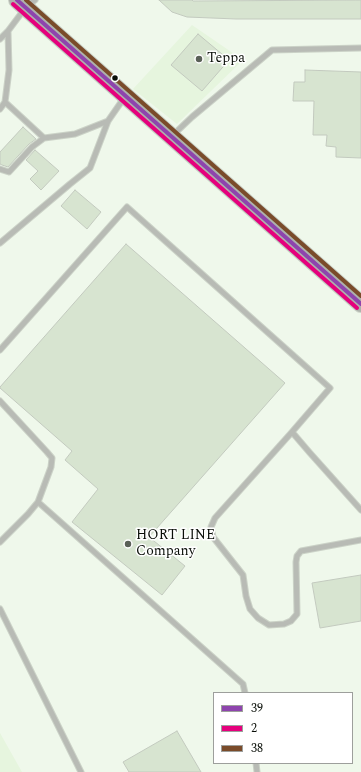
<!DOCTYPE html>
<html>
<head>
<meta charset="utf-8">
<style>
	body { margin:0 }
	#map { position:relative; width:361px; height:772px; overflow:hidden; background:#eff8eb; font-family:Spectral,serif }
	canvas { display:block }
	.legend { position:absolute; left:213px; top:692px; width:140px; height:72px; box-sizing:border-box; background:#fff; border:1px solid #9d9f9c; margin:0; padding:5px 7px; list-style:none; font-size:12px; color:#090e07 }
	.legend li { display:flex; align-items:center; gap:8px; height:20px }
	.legend b { width:20px; border:1px solid #9d9f9c }
</style>
</head>
<body>
<div id="map">
<canvas width="361" height="772"></canvas>
<ul class="legend">
<li><b style="height:5px;background:#8e44ad"></b>39</li>
<li><b style="height:5px;background:#e5007d"></b>2</li>
<li><b style="height:5px;background:#7a4b2a"></b>38</li>
</ul>
</div>
<script>
const context = document.querySelector('canvas').getContext('2d');
context.lineJoin = 'round';
function fillPath(path, color) {
  context.fillStyle = color;
  context.fill(path, 'evenodd');
}
function poly(rows) {
  const path = new Path2D();
  for (const r of rows) {
    path.moveTo(r[0], r[1]);
    for (let i = 2; i < r.length; i += 2) path.lineTo(r[i], r[i + 1]);
  }
  return path;
}
function trace(path, color, width, dash) {
  context.strokeStyle = color;
  context.lineWidth = width;
  context.lineCap = dash ? 'butt' : 'round';
  context.setLineDash(dash || []);
  context.stroke(path);
}
function drawText(font, color, halo, rows, align = 'center') {
  context.font = font + ' Spectral,serif';
  context.lineWidth = 3;
  context.setLineDash([]);
  context.textBaseline = 'middle';
  context.strokeStyle = halo;
  context.fillStyle = color;
  for (const [text, x, y, turn = 0] of rows) {
    context.save();
    context.translate(x, y);
    context.rotate((+turn || 0) * Math.PI / 180);
    context.textAlign = isNaN(turn) ? turn : align;
    if (halo) context.strokeText(text, 0, 0);
    context.fillText(text, 0, 0);
    context.restore();
  }
}
const built = poly([
	[192,25,243,60,177,124,133,89],
	[0,733,22,772,0,772]
]);
const building = poly([
	[159,0,192,0,193,1,361,0,361,19,236,19,187,17,172,12,159,0],
	[198,34,229,60,202,91,171,65,198,34],
	[305,70,361,72,361,158,336,157,336,147,326,146,327,135,313,135,314,101,293,101,294,82,305,82,305,70],
	[23,127,36,139,29,144,8,167,2,165,0,164,0,152,23,127],
	[35,150,59,171,41,190,30,179,38,171,26,160,35,150],
	[75,190,101,212,87,229,61,206,75,190],
	[126,244,285,383,149,537,185,566,162,595,72,522,98,489,65,460,72,451,0,388,0,387,126,244],
	[361,575,361,621,320,628,312,583,361,575],
	[177,731,201,772,129,772,123,762,177,731]
]);
const lane = poly([
	[0,39,8,31],
	[5,102,44,138],
	[0,109,5,102,9,70,8,31,26,7,35,0],
	[173,135,192,117,272,50,361,48],
	[0,169,9,172,32,147,44,138,75,134,108,121],
	[0,243,70,184,90,168,108,121,124,98],
	[0,350,127,207,330,388,292,432],
	[0,401,47,452,52,458,51,467,38,502,28,514,0,542],
	[38,502,243,684,245,693],
	[361,510,310,453,292,432,215,518,211,527,213,537,243,575,246,596,250,609,258,618,269,625,284,624,291,621,297,614,296,562,297,556,301,551,361,540],
	[0,609,81,772],
	[256,763,257,772]
]);
const primary = poly([
	[17,0,361,304]
]);
const bus1 = poly([
	[17,0,361,304]
]);
const bus2 = poly([
	[13,4,357,308]
]);
const bus3 = poly([
	[26,0,361,296]
]);
const markers = [
	[199,59,4,"#5a6057"],
	[115,78,3.5,"#090e07"],
	[128,544,4,"#5a6057"]
];
const poiNames = [
	["Терра",207,59],
	["HORT LINE",136,536],
	["Company",136,552]
];
fillPath(built, '#e6f5de');
fillPath(building, '#d7e4d0');
trace(building, '#c3cabf', 1);
trace(lane, '#cbd2c7', 7);
trace(primary, '#cbd2c7', 18);
trace(lane, '#b8bbb5', 5);
trace(primary, '#aeb2ac', 16);
trace(bus1, '#8e44ad', 4);
trace(bus2, '#e5007d', 4);
trace(bus3, '#7a4b2a', 4);
for (const [x, y, r, color] of markers) {
  const dot = new Path2D();
  dot.arc(x, y, r, 0, 2 * Math.PI);
  context.fillStyle = color;
  context.fill(dot);
  trace(dot, '#fff', 1.5);
}
drawText('14px', '#090e07', '#fff', poiNames, 'left');
</script>
</body>
</html>
